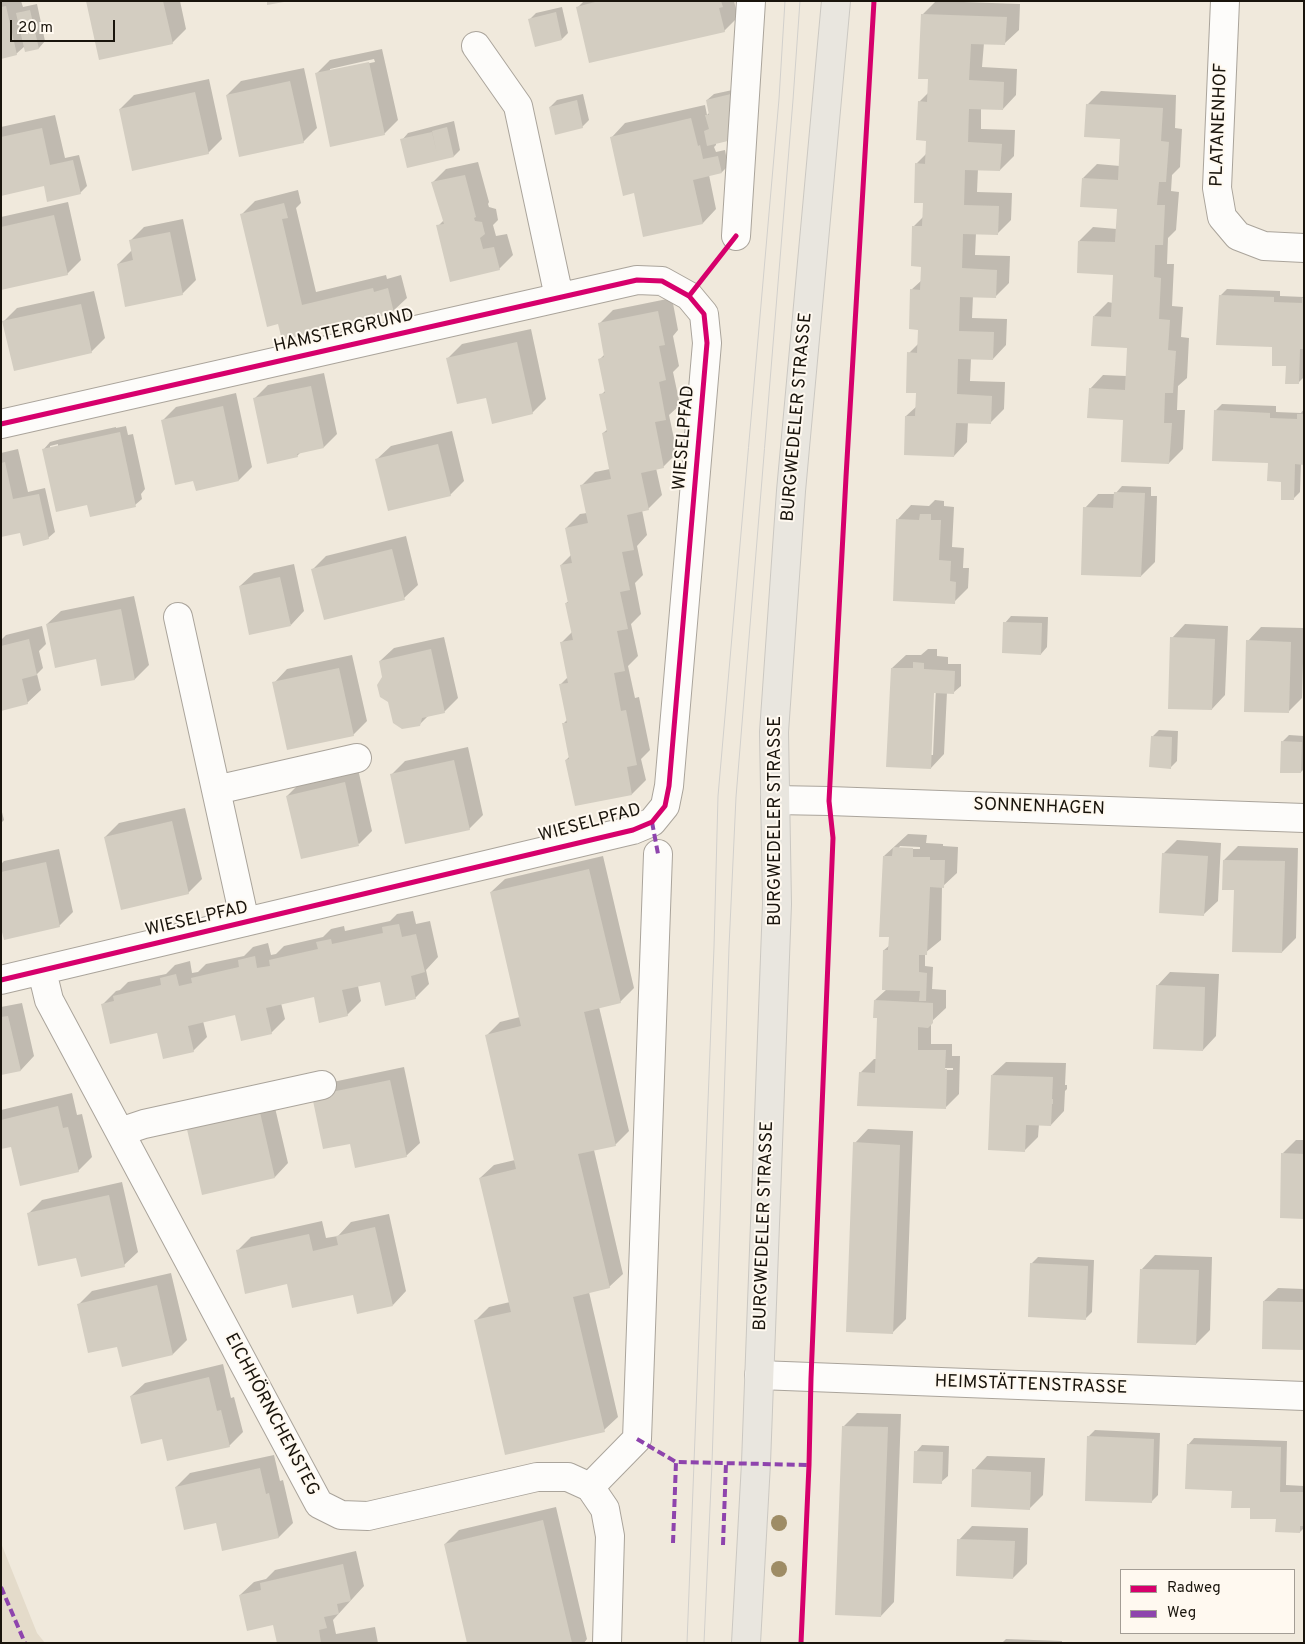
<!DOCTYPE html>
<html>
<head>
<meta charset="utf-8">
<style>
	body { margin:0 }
	#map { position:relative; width:1305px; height:1644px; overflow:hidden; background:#f0e9dc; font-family:Overpass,sans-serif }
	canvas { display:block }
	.frame { position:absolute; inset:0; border:2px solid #19140c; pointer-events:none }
	.legend { position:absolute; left:1120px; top:1569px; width:175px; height:65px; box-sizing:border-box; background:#fff9f0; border:1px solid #a39d95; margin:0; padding:6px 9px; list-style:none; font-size:15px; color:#19140c }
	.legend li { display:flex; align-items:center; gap:10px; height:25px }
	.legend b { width:25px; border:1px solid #a39d95 }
	.scale { position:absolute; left:10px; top:20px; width:105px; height:22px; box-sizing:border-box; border:2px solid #19140c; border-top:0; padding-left:6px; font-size:15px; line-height:18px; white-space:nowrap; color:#19140c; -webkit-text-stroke:4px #fff9f0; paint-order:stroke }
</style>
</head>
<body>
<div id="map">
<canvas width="1305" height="1644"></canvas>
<div class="frame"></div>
<ul class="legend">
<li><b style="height:6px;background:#d6006c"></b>Radweg</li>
<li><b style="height:6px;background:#8e44ad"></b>Weg</li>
</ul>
<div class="scale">20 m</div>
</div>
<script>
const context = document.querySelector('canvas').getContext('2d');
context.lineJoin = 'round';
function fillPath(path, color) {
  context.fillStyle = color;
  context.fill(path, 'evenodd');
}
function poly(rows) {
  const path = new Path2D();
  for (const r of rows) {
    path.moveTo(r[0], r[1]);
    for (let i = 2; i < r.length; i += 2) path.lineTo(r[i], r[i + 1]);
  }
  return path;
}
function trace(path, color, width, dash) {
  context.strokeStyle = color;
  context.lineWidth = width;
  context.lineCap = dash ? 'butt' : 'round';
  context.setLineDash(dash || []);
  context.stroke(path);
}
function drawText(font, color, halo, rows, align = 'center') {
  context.font = font + ' Overpass,sans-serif';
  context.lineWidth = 4;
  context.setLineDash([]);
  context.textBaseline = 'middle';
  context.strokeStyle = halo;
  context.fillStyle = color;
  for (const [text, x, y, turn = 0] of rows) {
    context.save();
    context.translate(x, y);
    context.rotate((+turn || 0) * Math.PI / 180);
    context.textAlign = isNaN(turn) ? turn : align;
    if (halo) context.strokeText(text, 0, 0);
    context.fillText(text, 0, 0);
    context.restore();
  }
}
const green = poly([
	[1,1543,37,1633,45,1643,1,1643]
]);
const shadow = poly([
	[1,1,21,1,23,7,37,4,45,41,39,48,25,46,16,54,1,58],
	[87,1,180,1,186,29,172,43],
	[584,1,734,1,738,17,724,31,578,7],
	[936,1,1020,4,1019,30,1005,43,984,43,982,67,1017,69,1016,95,1003,109,981,108,981,129,1015,130,1014,156,1000,170,978,169,977,192,1012,193,1011,220,997,234,976,233,975,255,1010,256,1009,283,995,297,973,296,972,318,1007,319,1006,345,993,359,971,358,970,381,1005,382,1004,409,990,423,968,422,967,442,954,456,906,416,917,406,917,392,909,353,919,343,920,328,911,290,922,280,922,266,914,226,924,216,925,202,916,164,926,154,927,140,919,102,929,92,929,77,922,15],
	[562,7,568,33,562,39,530,19,536,13],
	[382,49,398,120,384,134,316,74,330,60],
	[374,59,375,62,330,71,330,69],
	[304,68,317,128,303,142,227,95,241,81],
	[209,79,222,139,208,153,120,109,134,95],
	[737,89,740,116,716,143,716,145,714,147,716,152,725,150,728,166,722,172,709,175,716,209,703,223,644,236,635,192,612,137,625,123,705,105,707,115,710,112,707,100,714,94],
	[1101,91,1176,95,1175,128,1182,129,1180,167,1172,175,1171,191,1179,192,1176,230,1168,238,1167,264,1174,264,1172,306,1183,307,1181,337,1189,338,1187,378,1178,386,1177,410,1185,410,1183,449,1169,463,1125,419,1090,389,1103,375,1127,376,1128,347,1094,316,1108,302,1113,303,1114,273,1079,241,1093,227,1117,229,1118,207,1083,178,1097,164,1120,166,1122,138,1087,105],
	[583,94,589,120,582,127,550,107,557,100],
	[55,115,65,158,79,155,87,186,80,193,45,185,1,194,1,127],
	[454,121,460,150,454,156,408,167,402,140,408,133],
	[478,162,489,202,488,204,489,207,496,209,498,220,493,225,496,236,507,234,513,255,499,269,438,226,444,220,433,182,446,169],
	[298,190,301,203,296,208,316,292,386,275,387,279,401,275,407,298,393,311,279,323,241,215,255,201],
	[68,202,81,260,67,274,1,289,1,217],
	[183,219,196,280,182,294,118,264,132,250,130,241,144,227],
	[1227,289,1280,291,1280,296,1304,297,1304,377,1298,383,1274,346,1220,296],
	[94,291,105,338,91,352,3,322,17,308],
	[672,298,678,330,673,336,679,366,673,372,680,405,669,415,677,453,663,467,656,468,662,495,648,509,642,510,647,535,637,546,643,575,635,583,641,614,631,624,638,656,628,666,635,698,639,697,650,750,641,759,646,780,632,794,576,805,566,760,570,756,563,724,567,720,560,685,568,677,561,643,572,632,566,603,569,601,561,565,571,555,566,528,580,514,587,513,581,486,595,472,610,469,603,433,608,429,601,395,606,390,600,359,605,354,599,324,613,310],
	[531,329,546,399,532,413,487,396,448,358,462,344],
	[324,373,337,434,324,447,301,452,297,456,254,399,268,385],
	[236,393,252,467,239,480,194,479,162,421,176,407],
	[1222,404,1276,406,1276,412,1301,413,1304,409,1304,463,1301,463,1300,492,1293,499,1269,462,1215,411],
	[126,426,128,435,133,434,145,489,141,494,142,499,135,505,88,504,44,449,50,442,61,439,116,427,116,428],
	[58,444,58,446,50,448,50,446],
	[452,431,464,481,450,495,377,459,391,446],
	[18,449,28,492,45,488,55,532,48,538,21,531,1,536,1,453],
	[1122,486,1151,487,1151,496,1157,496,1155,562,1141,576,1085,508,1098,494,1115,494],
	[935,500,944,501,944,506,954,507,952,547,964,548,963,568,969,568,968,588,954,602,898,519,911,505,929,506],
	[406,536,418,585,404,598,312,570,326,556],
	[294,564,304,611,291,625,240,586,254,573],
	[134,596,149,665,135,679,102,685,97,658,47,624,61,611],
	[1011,616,1048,617,1047,647,1041,654,1005,623],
	[1185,624,1228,626,1225,695,1212,709,1172,638],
	[42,626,46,644,39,651,43,668,37,674,41,690,27,703,1,709,1,640,6,635],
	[1261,627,1304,628,1302,698,1288,712,1248,641],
	[444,637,458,698,444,712,429,715,419,725,384,677,380,661,394,648],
	[928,649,937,649,937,656,948,657,948,664,961,664,961,686,954,692,947,692,944,754,931,768,892,668,906,655,921,655],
	[933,687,936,687,933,755,930,755],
	[352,655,367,721,353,735,274,683,287,669],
	[1159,730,1178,731,1177,761,1171,767,1152,737],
	[1289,735,1304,736,1304,769,1301,772,1282,742],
	[468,747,483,815,469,829,391,775,405,761],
	[358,769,372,831,359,844,287,796,301,782],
	[1,808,4,820,1,823],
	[185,808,202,879,188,893,105,837,119,823],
	[908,834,927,835,926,843,943,844,943,846,958,847,957,873,942,887,941,940,925,953,925,966,933,967,932,989,946,990,946,1008,931,1022,931,1044,952,1044,952,1056,960,1056,959,1094,945,1108,860,1073,874,1059,877,1059,878,1017,875,1000,887,989,884,950,890,945,884,856],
	[900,846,920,847,920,849,898,849],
	[945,1068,953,1068,953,1070,943,1070],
	[1177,840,1221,843,1218,901,1204,914,1163,854],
	[1238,846,1298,848,1296,938,1282,952,1235,889,1224,860],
	[59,849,73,912,59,926,1,922,1,864,4,861],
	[603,856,634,988,620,1002,599,1007,629,1131,615,1145,594,1150,623,1274,609,1287,589,1292,618,1417,604,1430,475,1321,489,1307,510,1302,480,1178,494,1165,515,1160,486,1036,500,1022,520,1017,491,892,505,879],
	[413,911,416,924,430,921,438,957,426,970,429,984,415,998,381,981,358,986,361,1001,347,1015,314,995,281,1003,285,1019,271,1033,236,1013,203,1021,207,1037,193,1051,158,1031,102,1005,116,991,120,990,128,982,166,974,175,965,190,961,192,973,198,972,206,964,244,956,253,947,268,943,271,955,276,954,284,946,323,937,331,929,344,926,345,931,390,921,397,914],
	[1170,972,1219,974,1216,1036,1203,1050,1157,986],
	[22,1003,34,1056,21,1070,1,1074,1,1007],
	[1006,1062,1066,1063,1065,1085,1067,1085,1067,1089,1065,1091,1064,1111,1051,1125,1039,1124,1038,1137,1025,1150,992,1075],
	[404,1067,420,1143,406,1156,351,1142,328,1083],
	[72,1093,77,1115,82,1114,92,1157,78,1171,12,1146,1,1148,1,1110],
	[272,1095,288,1163,275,1177,203,1193],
	[868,1129,913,1131,906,1319,892,1333,855,1143],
	[1296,1140,1304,1140,1304,1218,1283,1153],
	[122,1182,138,1252,124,1265,77,1257,28,1214,42,1200],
	[389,1214,406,1291,393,1305,353,1293,288,1283,237,1251,251,1237,322,1221,326,1238,338,1236,351,1222],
	[1155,1255,1212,1257,1210,1330,1196,1344,1142,1269],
	[1038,1257,1094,1260,1092,1312,1085,1319,1031,1264],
	[171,1273,187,1340,173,1354,123,1366,118,1346,78,1305,92,1291],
	[1278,1288,1304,1289,1304,1349,1264,1301],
	[223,1364,231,1398,234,1397,243,1432,229,1446,162,1438,131,1396,145,1383],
	[857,1413,901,1414,894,1602,881,1616,843,1427],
	[1095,1430,1160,1433,1158,1495,1151,1502,1088,1437],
	[1194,1438,1287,1441,1286,1485,1304,1486,1304,1528,1300,1532,1277,1518,1252,1507,1188,1445],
	[922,1445,949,1446,948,1476,941,1482,916,1452],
	[274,1455,280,1481,283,1480,293,1523,279,1537,223,1549,217,1522,176,1487,190,1473],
	[987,1456,1045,1458,1043,1495,1030,1508,974,1470],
	[556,1507,587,1639,584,1643,468,1643,445,1544,459,1530],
	[972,1526,1028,1528,1027,1564,1013,1578,959,1540],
	[356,1551,364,1586,333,1620,336,1634,375,1627,378,1643,278,1643,274,1624,240,1595,254,1582,266,1579,275,1570],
	[1006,1639,1062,1641,1062,1643,1002,1643]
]);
const building = poly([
	[86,1,163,1,173,44,99,60],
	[267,1,284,1,284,2,267,5],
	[599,1,721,1,723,7,719,8,725,32,589,63,576,7],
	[6,6,17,55,1,59,1,7],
	[30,10,39,49,25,52,16,13],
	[556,12,562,40,535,47,528,19],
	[921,14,1007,17,1005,45,971,44,969,80,1004,82,1003,110,969,109,968,142,1002,144,1000,171,965,170,964,205,999,206,998,235,963,234,962,268,997,270,996,298,960,297,959,331,994,332,993,360,958,359,957,394,992,396,991,424,956,423,954,457,904,455,905,416,915,416,916,393,906,393,907,352,917,353,918,330,909,329,910,289,920,290,921,267,911,266,912,226,922,226,923,203,914,203,915,163,925,164,926,141,916,140,918,101,927,102,928,79,918,79],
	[369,62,385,135,330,147,315,73],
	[290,81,304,143,239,157,226,95],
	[195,92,209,154,132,171,119,109],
	[731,94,735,110,734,124,729,125,732,140,707,146,704,131,709,129,705,115,709,115,706,100],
	[577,100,583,128,555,135,549,107],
	[1086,104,1163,108,1161,141,1169,142,1166,182,1159,182,1157,205,1165,205,1163,245,1155,245,1154,277,1161,278,1159,319,1170,320,1168,350,1176,351,1173,393,1165,393,1164,423,1172,423,1169,464,1121,462,1123,420,1087,418,1089,388,1125,390,1127,348,1091,346,1093,316,1111,317,1113,275,1077,273,1078,241,1115,242,1117,209,1080,207,1082,178,1118,180,1120,139,1084,137],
	[691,118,698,146,700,145,703,159,718,156,722,173,693,180,703,224,643,237,634,193,623,196,610,137],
	[447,127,454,157,407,168,400,139,432,132,437,154,432,131],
	[42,128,50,165,73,160,81,194,47,202,44,186,1,196,1,137],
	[465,175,476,217,474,218,475,221,482,222,485,234,480,238,483,249,494,247,500,270,450,282,436,225,444,224,431,182],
	[284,203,288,218,282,219,302,305,373,288,374,292,388,288,394,313,282,340,278,324,267,327,240,214],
	[54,215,68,275,1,290,1,227],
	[170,232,183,295,125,307,117,264,133,260,129,240],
	[1219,295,1274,297,1274,302,1302,303,1302,298,1304,298,1304,349,1300,349,1299,384,1285,384,1286,366,1272,366,1272,347,1216,345],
	[81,304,92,353,14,371,2,321],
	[658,311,665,345,659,346,666,380,659,382,666,420,655,422,664,468,641,473,649,510,627,515,634,550,622,552,630,590,620,592,628,629,617,631,625,671,614,673,621,711,626,710,637,765,627,767,632,795,575,806,565,760,569,759,562,723,567,723,559,684,568,683,560,642,573,640,565,603,568,603,560,565,572,563,565,528,588,523,580,485,611,479,602,433,607,432,599,394,605,393,598,359,604,357,598,323],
	[517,342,533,414,492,424,486,398,457,404,446,358],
	[311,386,324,448,297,454,298,457,267,464,253,398],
	[223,406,239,481,196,491,193,481,175,485,161,420],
	[1214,410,1270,413,1270,418,1297,419,1297,414,1304,414,1304,465,1295,464,1294,500,1281,500,1281,482,1267,481,1268,463,1212,461],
	[120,432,136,507,90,517,87,505,56,512,42,449],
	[438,444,451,496,388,511,375,459],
	[5,462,13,499,39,494,49,539,23,546,20,533,1,537,1,463],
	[1114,492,1145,493,1141,577,1081,575,1083,507,1113,508],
	[920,514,931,514,931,520,941,520,939,560,951,561,950,581,956,582,955,604,893,601,896,519,919,520],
	[392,549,405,600,324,620,311,569],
	[280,577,291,626,249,635,239,586],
	[121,609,135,680,101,686,96,659,55,668,46,624],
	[1003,622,1042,623,1041,655,1002,653],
	[1170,637,1215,639,1212,710,1168,709],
	[29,639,37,675,22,679,28,704,1,711,1,646],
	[1246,640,1291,642,1289,713,1244,712],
	[431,649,445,713,422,718,420,726,402,729,393,723,388,702,380,697,377,685,382,677,379,661],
	[913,662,924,663,924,669,955,671,954,694,934,693,931,769,886,767,891,668,913,668],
	[339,668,354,736,287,750,272,682],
	[1151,736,1172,737,1171,769,1149,767],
	[1281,741,1302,742,1301,773,1280,773],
	[454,760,470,830,405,844,390,774],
	[345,782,359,846,301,859,286,796],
	[172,821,189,894,121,910,104,837],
	[893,847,913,848,913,857,930,857,930,860,945,860,944,888,930,887,927,955,919,955,919,972,927,973,926,1001,919,1001,920,991,882,990,883,950,888,950,889,937,879,937,883,856,892,856],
	[1162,853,1208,856,1204,916,1159,913],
	[1223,860,1285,861,1282,953,1232,952,1234,890,1222,890],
	[46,862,60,927,4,940,1,928,1,872],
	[589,869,621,1003,584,1012,616,1146,578,1154,610,1288,573,1297,605,1432,505,1455,474,1320,511,1312,479,1178,516,1169,485,1035,521,1026,490,892],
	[399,924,402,937,416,934,425,972,411,976,416,999,385,1006,380,982,342,990,348,1016,319,1023,314,997,266,1008,272,1034,241,1041,235,1015,188,1026,194,1052,163,1059,157,1033,110,1044,101,1004,114,1001,113,996,161,985,160,978,176,974,179,986,192,983,191,978,239,967,238,960,255,956,257,968,270,966,269,960,318,949,316,942,331,939,332,944,383,933,382,927],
	[1156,985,1205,987,1203,1051,1153,1049],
	[874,1000,933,1003,933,1023,928,1028,918,1027,918,1050,946,1050,945,1069,947,1069,946,1109,857,1106,859,1072,875,1073,877,1018,873,1018],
	[8,1016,21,1071,1,1075,1,1017],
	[991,1075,1053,1077,1052,1099,1053,1099,1053,1104,1052,1104,1051,1126,1026,1125,1025,1152,988,1150],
	[390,1080,407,1157,355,1168,350,1144,323,1149,312,1096],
	[58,1106,63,1128,68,1127,79,1172,20,1186,11,1147,1,1149,1,1120],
	[259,1108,275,1178,202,1195,186,1125],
	[853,1142,900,1145,893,1334,846,1332],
	[1281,1153,1304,1154,1304,1219,1280,1218],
	[109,1195,125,1267,81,1277,76,1258,38,1266,27,1213],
	[375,1227,393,1306,357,1314,353,1295,292,1308,287,1284,245,1294,236,1250,309,1234,313,1251,338,1245,336,1236],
	[1030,1263,1088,1266,1086,1320,1028,1317],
	[1140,1269,1199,1270,1196,1345,1137,1343],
	[157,1285,173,1355,122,1367,117,1347,88,1353,77,1304],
	[1263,1301,1304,1302,1304,1350,1262,1349],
	[209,1377,217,1411,221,1410,230,1447,167,1461,162,1439,141,1444,130,1396],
	[842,1426,888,1427,881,1617,835,1615],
	[1087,1436,1154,1439,1152,1503,1085,1501],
	[1187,1444,1281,1447,1280,1492,1304,1492,1304,1526,1300,1526,1300,1533,1275,1532,1276,1519,1250,1519,1250,1508,1231,1508,1232,1491,1185,1489],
	[914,1451,943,1452,942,1484,913,1483],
	[260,1468,266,1494,269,1493,279,1538,222,1551,216,1523,184,1530,175,1487],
	[972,1469,1031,1472,1030,1510,971,1507],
	[543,1520,572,1643,467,1643,444,1544],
	[957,1539,1015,1541,1013,1579,956,1576],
	[343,1564,351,1601,337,1604,339,1614,324,1617,327,1628,319,1630,321,1643,277,1643,273,1625,247,1631,239,1595,261,1590,260,1583]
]);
const minor = poly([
	[1225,1,1217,188,1222,217,1238,236,1264,246,1304,248],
	[476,46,518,106,559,297],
	[736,236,751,1],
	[1,424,637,280,662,281,689,296,704,314,707,343,669,786,665,806,652,822,633,830,1,980],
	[178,617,245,922],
	[216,790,357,758],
	[775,800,829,801,1304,818],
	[42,971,49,1000,319,1504,341,1515,368,1516,537,1477,568,1477,590,1487,605,1509,610,1536,607,1643],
	[120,1132,144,1124,322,1085],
	[759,1375,1304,1396],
	[590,1487,637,1439,658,854]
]);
const major = poly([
	[746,1643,756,1463,777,904,774,732,791,491,836,1]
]);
const tram = poly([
	[687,1643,714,947,718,796,779,99,785,1],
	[704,1643,712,1463,729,947,736,797,793,100,800,1]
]);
const quiet = poly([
	[652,822,658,854],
	[637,1439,676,1462,809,1465],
	[673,1543,676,1462],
	[723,1545,726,1463],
	[1,1587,25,1643]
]);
const cycleway = poly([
	[689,296,736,236],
	[1,424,637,280,662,281,689,296,704,314,707,343,669,786,665,806,652,822,633,830,1,980],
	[801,1643,809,1465,811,1378,833,838,829,801,846,477,874,1]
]);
const trees = [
	[779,1523],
	[779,1569]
];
const streetNames = [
	["PLATANENHOF",1220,125,-88],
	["HAMSTERGRUND",344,332,-13],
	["BURGWEDELER STRASSE",798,417,-85],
	["WIESELPFAD",685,438,-85],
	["SONNENHAGEN",1039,808,2],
	["BURGWEDELER STRASSE",776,821,-90],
	["WIESELPFAD",590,824,-15],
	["WIESELPFAD",197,920,-13],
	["BURGWEDELER STRASSE",765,1226,-88],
	["HEIMSTÄTTENSTRASSE",1031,1386,2],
	["EICHHÖRNCHENSTEG",271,1415,62]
];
fillPath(green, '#e4dbca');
fillPath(shadow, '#0003');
fillPath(building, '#d3cdc1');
trace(minor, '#aaa49b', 30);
trace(major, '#cbc8c2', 30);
trace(minor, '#fdfcfa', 28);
trace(major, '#e9e6df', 28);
trace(tram, '#d2d0cc', 1);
trace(quiet, '#8e44ad', 4, [8, 4]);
trace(cycleway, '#d6006c', 5);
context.fillStyle = '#9e8c65';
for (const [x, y] of trees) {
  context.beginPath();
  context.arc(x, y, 8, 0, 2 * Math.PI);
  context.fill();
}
drawText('18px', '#19140c', '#fff9f0', streetNames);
</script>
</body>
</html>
